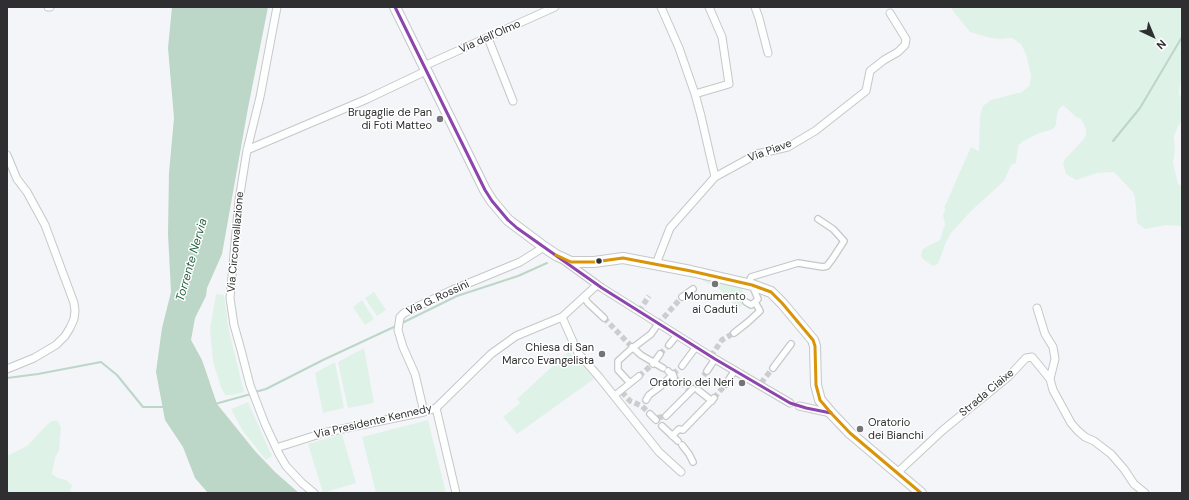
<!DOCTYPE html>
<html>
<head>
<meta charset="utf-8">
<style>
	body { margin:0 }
	#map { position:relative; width:1189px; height:500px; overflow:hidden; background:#f4f5f8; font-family:"DM Sans",sans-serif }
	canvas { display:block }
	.frame { position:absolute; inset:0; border:8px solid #2f2f31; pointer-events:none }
	.north { position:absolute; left:1133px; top:16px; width:40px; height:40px; -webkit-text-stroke:3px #fff; paint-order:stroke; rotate:136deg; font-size:11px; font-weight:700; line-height:16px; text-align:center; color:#2f2f31 }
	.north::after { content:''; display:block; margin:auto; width:14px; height:18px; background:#2f2f31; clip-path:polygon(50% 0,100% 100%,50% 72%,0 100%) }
</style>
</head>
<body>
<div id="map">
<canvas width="1189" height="500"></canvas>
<div class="frame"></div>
<div class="north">N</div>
</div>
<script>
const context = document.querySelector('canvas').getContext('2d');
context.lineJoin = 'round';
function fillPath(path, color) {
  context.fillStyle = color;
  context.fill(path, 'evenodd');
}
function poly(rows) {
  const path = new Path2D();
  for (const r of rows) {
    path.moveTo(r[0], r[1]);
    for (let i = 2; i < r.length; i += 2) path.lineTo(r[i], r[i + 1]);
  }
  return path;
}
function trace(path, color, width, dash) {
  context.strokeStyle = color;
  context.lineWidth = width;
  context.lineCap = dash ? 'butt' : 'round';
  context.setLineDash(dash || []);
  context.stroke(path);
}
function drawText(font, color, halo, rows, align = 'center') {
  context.font = font + ' "DM Sans",sans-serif';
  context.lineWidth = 3;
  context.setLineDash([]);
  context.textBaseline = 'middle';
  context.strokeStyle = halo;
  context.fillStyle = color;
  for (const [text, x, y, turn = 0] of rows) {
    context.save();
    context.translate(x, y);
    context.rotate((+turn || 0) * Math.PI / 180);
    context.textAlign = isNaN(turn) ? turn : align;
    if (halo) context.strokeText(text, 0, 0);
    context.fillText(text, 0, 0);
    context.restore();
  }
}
const green = poly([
	[950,7,1182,7,1182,72,1179,93,1182,101,1182,121,1178,126,1174,136,1175,151,1173,162,1178,184,1182,186,1182,226,1166,225,1145,229,1137,223,1135,197,1133,192,1114,172,1097,173,1076,180,1066,174,1063,163,1065,159,1084,139,1086,134,1086,129,1081,119,1076,117,1063,105,1059,109,1057,114,1056,125,1053,129,1037,134,1022,142,1018,146,1016,163,1011,165,1004,181,971,211,951,233,946,242,938,264,933,266,924,260,921,256,922,250,926,247,940,240,945,224,943,215,946,209,944,208,971,147,979,151,980,116,983,106,991,100,1022,92,1030,85,1031,75,1026,54,1021,44,1012,38,1000,39,991,38,970,32],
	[703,278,742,288,745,302,738,309,719,289,703,281],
	[374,292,386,310,377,316,365,298],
	[216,294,224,295,229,331,244,392,233,395,225,395,221,387,213,362,210,329],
	[362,300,374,319,365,325,353,307],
	[364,348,374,403,348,408,338,362],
	[569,351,594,379,517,434,503,417,520,403,517,399],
	[335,362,344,408,323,413,315,373],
	[248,402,272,456,266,460,242,430,231,409],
	[57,420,61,427,59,450,55,458,52,474,58,478,66,480,72,485,70,493,7,493,7,456,27,446,44,428,50,422],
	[428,420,446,493,376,493,362,437],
	[342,434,356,483,323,493,308,444]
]);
const water = poly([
	[172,7,268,7,248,108,222,254,207,288,206,296,195,318,191,340,202,360,217,404,255,451,275,472,299,493,208,493,195,478,183,447,165,420,156,372,162,328,171,292,168,234,169,173,174,118,168,48]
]);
const stream = poly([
	[1113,141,1140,108,1182,37],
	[402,323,457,296,518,276,547,263],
	[7,378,38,374,101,362,117,375,143,407,165,407],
	[255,392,266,389,323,360,396,326],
	[215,404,251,394]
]);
const pedestrianTunnel = poly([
	[639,311,649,296],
	[604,318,632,347],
	[658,324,682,297],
	[660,354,669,345],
	[711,356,722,340,734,333],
	[673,374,682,366],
	[639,376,653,364],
	[674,377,689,390],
	[761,383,773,368],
	[693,389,707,371],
	[622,392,630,401,642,406,650,414],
	[714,398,726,384],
	[657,418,666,416]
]);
const pedestrian = poly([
	[584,297,588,303,604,318],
	[682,297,693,289],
	[746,302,751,305,755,302],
	[734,333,748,322,760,311,755,302,758,299,752,285,750,279,751,277,798,263,823,267,827,266,833,258,844,241,833,229,818,219],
	[669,345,677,335],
	[632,347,641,355,663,368],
	[653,364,660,354],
	[682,366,696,347],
	[773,368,791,344],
	[668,371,674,377],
	[707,371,715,359],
	[630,383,618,370,618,361,630,350,651,334,658,324],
	[726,384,735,370],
	[698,390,712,401],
	[614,396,639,376],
	[646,400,649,395,661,386,673,374],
	[650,414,656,420],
	[666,416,693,389],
	[662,426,678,441],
	[672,436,679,429,683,430,714,398],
	[682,445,689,454,693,462]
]);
const minor = poly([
	[48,7,50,7],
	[277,7,260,97,247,150,239,200,230,298,234,325,241,350,250,385,265,424,279,454,286,466,302,483,314,493],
	[661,7,679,48,695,94,701,116,715,177],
	[755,7,759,18,768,53],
	[488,38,513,101],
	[424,66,555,7],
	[695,94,729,84,722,37,709,7],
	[247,150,367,99,426,71],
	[7,155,17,179,27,192,45,225,74,303,75,311,74,319,70,328,65,336,56,345,34,358,7,369],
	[566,262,602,288,715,359,790,403],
	[656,264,670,228,715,177,757,154,788,147,815,131,866,91,870,71,884,60,898,52,905,45,906,39,890,13],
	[1037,308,1045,334,1053,347,1055,359,1050,379],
	[562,317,578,353,599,377,659,452,681,472],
	[799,406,831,413],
	[436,408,456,493],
	[424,412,415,374,403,347,398,330,400,317,404,313,452,290,520,262,544,247],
	[276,448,323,433,424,412,436,408,491,354,516,336,562,317,597,285],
	[898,472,943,430,1008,377,1026,358,1032,357,1050,379,1053,390,1071,423,1078,431,1085,437,1094,441,1111,454,1124,469,1134,484,1145,493]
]);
const secondary = poly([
	[395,7,485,190,492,201,508,220,544,247,556,255,571,262,594,262,623,258,691,271,752,285,771,292,782,303,813,340,815,346,816,385,820,400,831,413,850,433,921,493]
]);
const bus1 = poly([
	[395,7,485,190,492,201,508,220,517,228,602,288,715,359,790,403,806,408,831,413]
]);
const bus2 = poly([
	[556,255,571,262,594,262,623,258,691,271,752,285,771,292,782,303,813,340,815,346,816,385,820,400,831,413,850,433,921,493]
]);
const markers = [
	[440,119,4,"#747477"],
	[599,261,3.5,"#2f2f31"],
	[715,284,4,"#747477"],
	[602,354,4,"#747477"],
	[742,383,4,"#747477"],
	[860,429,4,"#747477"]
];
const streetNames = [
	["Via dell'Olmo",490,37,-24],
	["Via Piave",770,151,-20],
	["Via Circonvallazione",236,242,-85],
	["Via G. Rossini",438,298,-25],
	["Strada Ciaixe",987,393,-40],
	["Via Presidente Kennedy",373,422,-13]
];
const poiNames = [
	["Brugaglie de Pan",432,113],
	["di Foti Matteo",432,126],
	["Monumento",715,297,"center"],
	["ai Caduti",715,310,"center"],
	["Chiesa di San",594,348],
	["Marco Evangelista",594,361],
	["Oratorio dei Neri",734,383],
	["Oratorio",868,423,"left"],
	["dei Bianchi",868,436,"left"]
];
const waterNames = [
	["Torrente Nervia",192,260,-74]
];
fillPath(green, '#dff2e8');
fillPath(water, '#bcd6c7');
trace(stream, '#bcd6c7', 2);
trace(pedestrianTunnel, '#cdcdd0', 5.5, [5.5, 3]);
trace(pedestrian, '#c7c7ca', 8);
trace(minor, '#c7c7ca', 9);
trace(secondary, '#c7c7ca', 12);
trace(pedestrian, '#fdfefe', 5.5);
trace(minor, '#fdfefe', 7);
trace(secondary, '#fdfefe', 10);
trace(bus1, '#8e44ad', 3);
trace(bus2, '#d99407', 3);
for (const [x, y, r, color] of markers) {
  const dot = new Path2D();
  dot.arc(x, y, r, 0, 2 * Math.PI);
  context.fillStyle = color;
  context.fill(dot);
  trace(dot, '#fff', 1.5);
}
drawText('11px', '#2f2f31', '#fff', streetNames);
drawText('11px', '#2f2f31', '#fff', poiNames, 'right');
drawText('italic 12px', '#296345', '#fff', waterNames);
</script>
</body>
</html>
